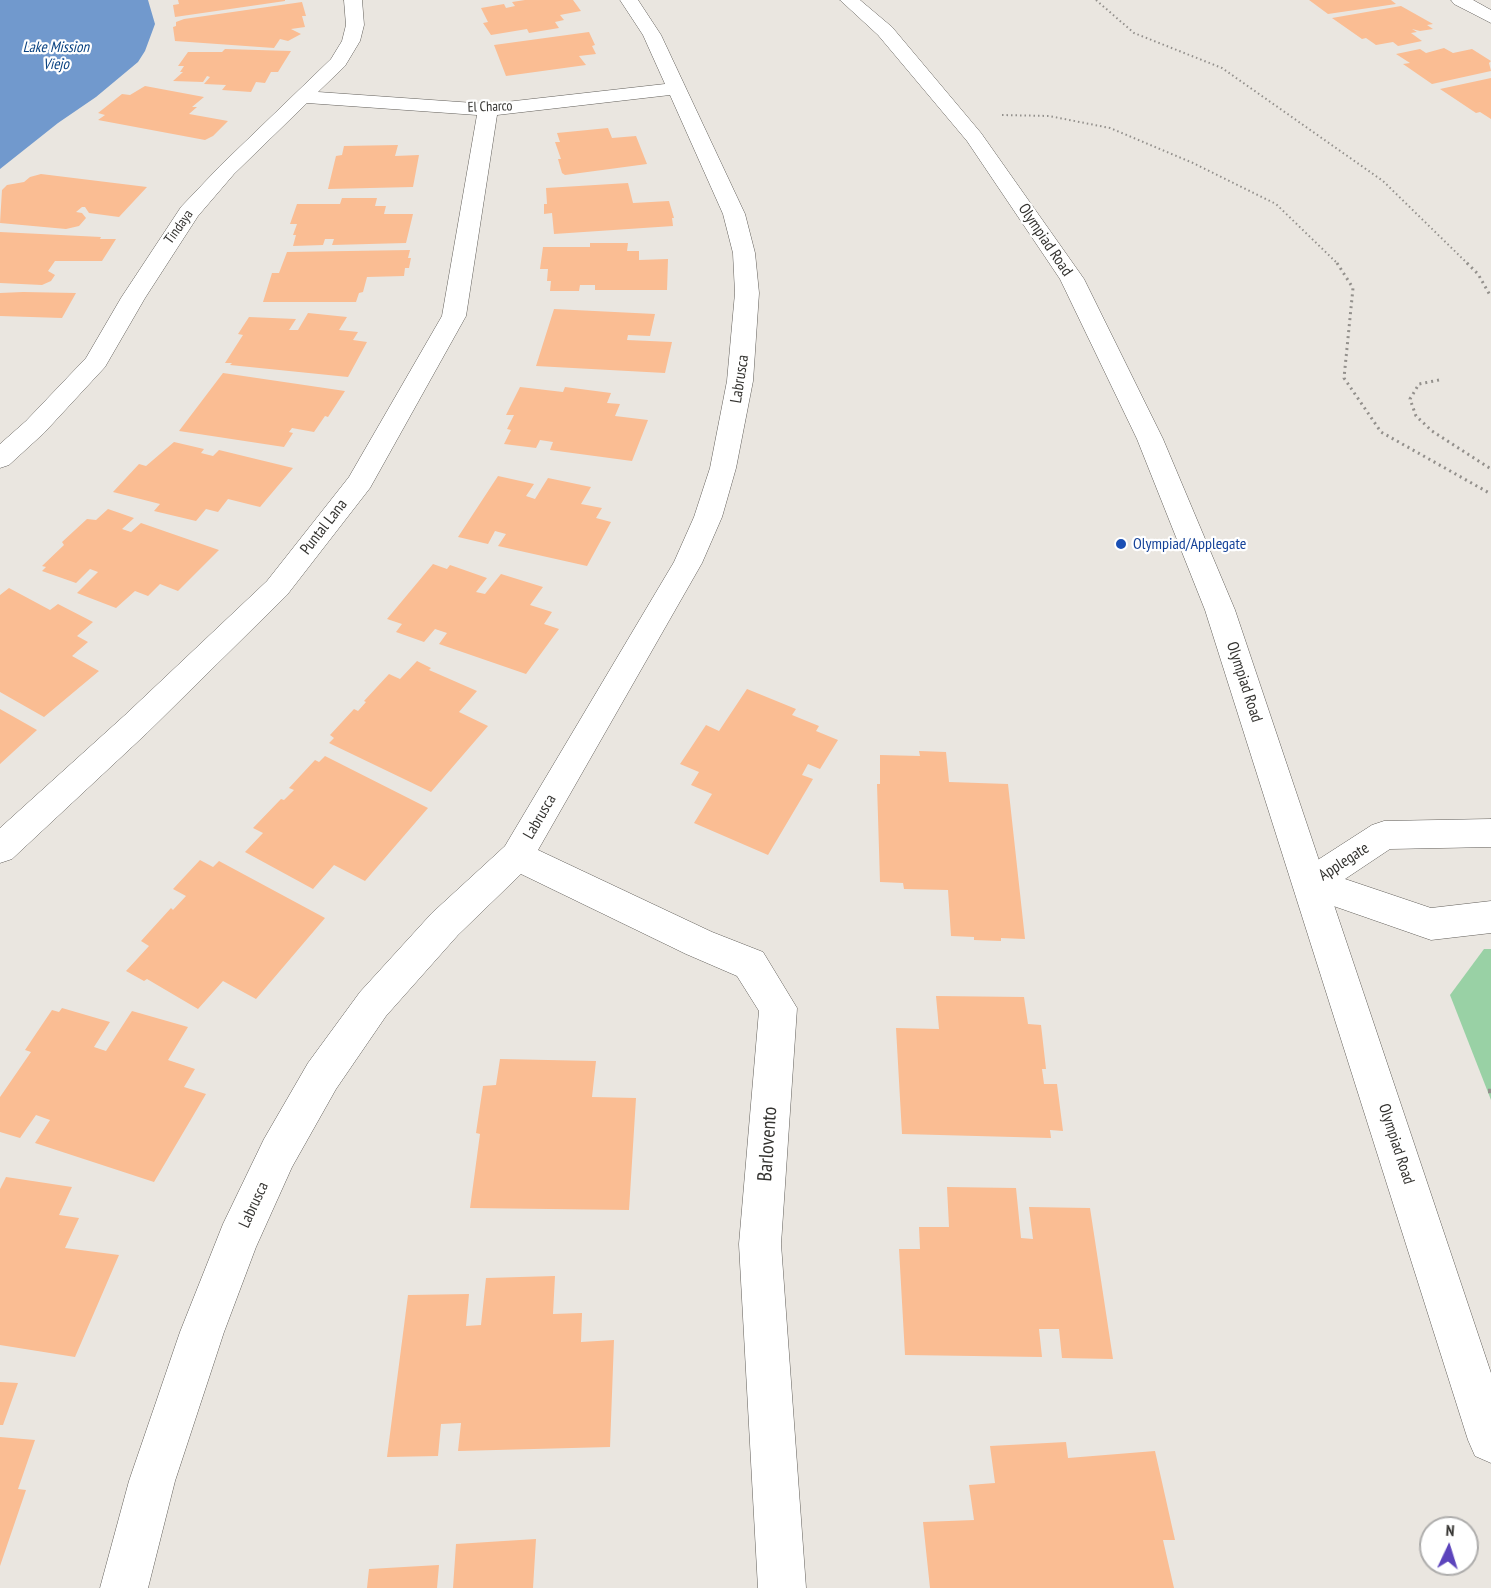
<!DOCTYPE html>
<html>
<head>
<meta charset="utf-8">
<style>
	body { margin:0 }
	#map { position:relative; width:1491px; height:1588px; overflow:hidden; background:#eae6e0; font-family:"PT Sans Narrow",sans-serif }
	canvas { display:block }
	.north { position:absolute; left:1419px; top:1516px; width:60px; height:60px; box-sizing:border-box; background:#fff; border:2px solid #aeadac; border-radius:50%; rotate:4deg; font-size:16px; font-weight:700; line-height:24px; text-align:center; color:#343330 }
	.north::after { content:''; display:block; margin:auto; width:21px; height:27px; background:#5c44bc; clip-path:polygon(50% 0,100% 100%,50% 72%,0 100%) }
</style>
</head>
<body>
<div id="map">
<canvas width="1491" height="1588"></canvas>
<div class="north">N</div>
</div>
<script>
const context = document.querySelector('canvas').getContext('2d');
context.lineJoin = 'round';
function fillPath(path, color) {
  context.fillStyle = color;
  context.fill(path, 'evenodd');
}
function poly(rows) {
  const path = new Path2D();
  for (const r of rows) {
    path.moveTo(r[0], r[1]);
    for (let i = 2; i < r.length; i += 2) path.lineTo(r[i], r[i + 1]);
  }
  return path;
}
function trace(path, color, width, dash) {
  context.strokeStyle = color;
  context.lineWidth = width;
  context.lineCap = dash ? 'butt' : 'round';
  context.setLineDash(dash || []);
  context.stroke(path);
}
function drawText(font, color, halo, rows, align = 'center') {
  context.font = font + ' "PT Sans Narrow",sans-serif';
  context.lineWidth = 4.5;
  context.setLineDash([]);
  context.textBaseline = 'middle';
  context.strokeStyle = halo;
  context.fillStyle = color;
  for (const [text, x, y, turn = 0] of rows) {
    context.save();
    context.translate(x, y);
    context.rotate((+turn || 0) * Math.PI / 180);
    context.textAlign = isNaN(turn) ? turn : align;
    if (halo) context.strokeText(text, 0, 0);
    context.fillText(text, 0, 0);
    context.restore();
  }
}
const green = poly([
	[1484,949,1491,949,1491,1100,1450,995]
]);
const water = poly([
	[0,0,148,0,155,24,145,51,138,62,96,97,58,123,0,169]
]);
const building = poly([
	[178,0,285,0,285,1,175,17,173,5,179,4],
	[525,0,573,0,581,11,560,15,564,20,555,22,559,28,529,33,527,29,491,35,483,23,488,22,481,8,504,4,506,8,515,6,512,2],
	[1309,0,1391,0,1396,4,1328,14],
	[302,2,306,16,302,16,305,27,291,29,301,34,288,41,280,39,274,48,175,41,173,27,176,26,176,22,184,19],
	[1401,6,1433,24,1427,25,1433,29,1420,31,1412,29,1417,32,1411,33,1422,41,1398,46,1393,42,1376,45,1366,38,1362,39,1332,18],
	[589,32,595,45,592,46,596,54,579,56,586,65,506,76,494,45],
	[1444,48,1453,53,1472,49,1491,61,1489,63,1491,71,1432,84,1403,64,1410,63,1396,54,1420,49,1426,53],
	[225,49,291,51,278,72,271,72,265,83,256,82,251,92,222,90,226,85,204,84,210,77,207,76,203,82,173,81,183,72,180,72,184,66,178,66,188,52,222,52],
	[1491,78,1491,119,1480,112,1476,113,1440,89],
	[145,86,204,97,192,107,197,107,189,114,228,121,213,136,205,140,98,120,105,115,98,113,122,94,130,95],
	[608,128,612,138,636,136,647,164,565,175,562,173,558,159,561,159,555,142,560,142,557,133],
	[398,145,395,156,419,155,413,187,328,189,336,156,342,155,344,146],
	[41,174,147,187,119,217,89,213,85,207,82,207,76,212,82,213,86,218,79,226,66,229,0,223,2,190,7,185,24,182,30,177],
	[628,183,633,203,669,201,674,218,672,218,673,226,554,234,552,213,544,214,544,204,547,204,546,188],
	[342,198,377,198,375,206,386,206,384,214,413,214,406,243,332,245,334,239,325,239,323,245,293,246,296,235,293,235,297,224,290,224,297,204,340,204],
	[0,232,101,237,100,239,116,239,102,261,55,261,48,271,55,275,51,281,42,285,0,283],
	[590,243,628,243,627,251,639,251,639,260,668,259,667,290,595,290,595,285,580,285,579,291,550,291,551,281,547,281,548,269,540,269,543,247,590,247],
	[410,250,408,258,411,258,409,268,405,268,404,276,367,277,363,292,359,293,356,302,263,302,272,273,279,273,287,252],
	[23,292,76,293,62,318,0,316,0,293],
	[554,309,655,314,650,336,628,335,627,340,672,342,665,373,536,366],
	[308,313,347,317,339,330,358,332,353,340,367,342,348,377,230,365,232,363,225,363,243,335,238,334,249,317,296,319,289,330,298,330],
	[223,373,345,391,328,417,325,416,314,432,292,428,289,432,293,433,284,447,179,431],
	[520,387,563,392,565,387,611,393,607,403,620,404,615,416,648,420,632,461,550,450,553,442,540,440,536,448,504,444,511,430,507,429,514,415,506,415],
	[174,442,204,449,201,453,213,456,219,450,293,468,260,507,228,499,218,512,206,509,196,521,154,511,160,504,113,492,139,464,146,466],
	[498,476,534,484,526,496,535,499,548,478,591,487,581,504,602,508,596,518,611,522,587,566,498,546,506,534,495,531,488,544,458,537],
	[108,509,134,518,122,529,131,532,141,523,219,550,178,591,160,584,148,596,135,591,116,608,77,593,98,572,90,569,76,583,42,571,46,567,42,566,64,545,62,542,87,519,96,520],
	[433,564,447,569,450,565,487,578,476,592,485,594,501,574,543,587,530,605,552,612,544,624,559,629,526,674,439,644,447,633,435,629,424,642,396,632,402,624,387,619],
	[9,588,50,610,58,604,93,622,77,636,88,642,72,656,99,671,44,717,0,692,0,595],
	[417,661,431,668,429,670,477,691,459,712,488,726,431,792,329,743,334,738,330,735,354,709,358,711,366,702,364,701,389,674,400,679],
	[747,689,796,709,792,715,819,726,816,731,838,740,820,769,808,764,802,775,813,779,768,855,694,823,712,794,691,785,699,772,680,764,706,725,719,731],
	[0,709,37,730,0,764],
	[919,751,946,752,949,782,1008,784,1025,939,1001,938,1001,941,974,940,974,937,951,936,948,890,904,889,903,883,880,882,877,784,880,784,880,755,920,756],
	[325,756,428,808,365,881,334,865,313,889,245,852,263,833,253,828,281,799,284,800,294,790,289,788,315,760,319,762],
	[200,860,213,867,219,861,325,918,256,999,223,981,198,1009,147,979,144,981,126,971,149,946,141,941,171,908,173,910,186,896,173,889],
	[936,996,1024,997,1028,1024,1041,1025,1046,1069,1042,1069,1044,1084,1057,1084,1063,1131,1050,1130,1051,1138,902,1134,896,1028,939,1029],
	[62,1008,110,1022,94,1047,106,1051,132,1011,188,1027,168,1060,195,1069,184,1087,206,1094,154,1182,35,1143,50,1120,36,1115,20,1138,0,1132,0,1097,31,1052,25,1050,52,1010,59,1012],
	[500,1059,596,1061,592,1097,636,1098,629,1210,470,1208,480,1134,476,1133,483,1086,496,1085],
	[6,1177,72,1187,59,1215,79,1218,65,1248,119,1255,75,1357,0,1345,0,1189],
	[947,1187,1016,1188,1021,1238,1033,1239,1029,1207,1090,1208,1113,1359,1062,1358,1059,1329,1039,1329,1042,1357,905,1355,899,1249,920,1249,919,1227,949,1227],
	[555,1276,553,1314,582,1313,581,1342,614,1340,610,1447,458,1451,461,1423,441,1424,438,1456,387,1457,408,1295,469,1294,466,1326,481,1325,486,1278],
	[0,1382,18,1383,3,1425,0,1425],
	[0,1437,35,1440,18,1489,26,1490,0,1566],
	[1066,1442,1068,1458,1155,1451,1175,1540,1163,1540,1174,1588,930,1588,923,1522,974,1520,969,1485,995,1483,990,1446],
	[536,1539,533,1588,453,1588,456,1544],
	[439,1565,437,1588,367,1588,369,1569]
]);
const pathFar2 = poly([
	[1096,0,1134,33,1222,68,1383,181,1468,264],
	[1002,115,1049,116,1110,128,1193,163,1276,204,1338,264]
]);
const pathFar1 = poly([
	[1337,263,1353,288,1344,378,1381,432,1491,494],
	[1467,263,1478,274,1491,297],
	[1439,380,1419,384,1410,399,1416,416,1432,431,1491,469]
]);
const path = poly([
	[1488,1091,1491,1091]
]);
const minor = poly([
	[344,0,362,0,364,25,360,41,345,66,318,92,488,104,665,84,643,35,620,0,638,0,661,35,745,214,755,253,759,293,753,381,736,468,722,517,702,563,538,850,712,932,763,952,797,1008,781,1244,806,1588,758,1588,739,1244,759,1011,737,976,686,954,521,874,458,935,386,1016,336,1089,292,1167,256,1247,224,1332,175,1481,148,1588,100,1588,129,1481,180,1332,223,1224,264,1139,308,1063,360,992,432,913,505,846,674,562,694,517,710,468,727,381,735,293,733,253,723,214,670,95,497,115,466,316,370,488,287,595,147,733,12,859,0,863,0,828,125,715,267,581,349,477,442,316,477,115,307,103,234,174,198,216,145,298,105,367,44,433,9,465,0,468,0,444,26,421,86,358,121,298,181,207,220,166,331,59,342,41,346,25,344,0],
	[1451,0,1473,0,1491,10,1491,23,1454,4,1451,0],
	[1491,819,1491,847,1390,849,1345,879,1431,908,1491,901,1491,933,1431,940,1299,894,1294,883,1299,872,1372,825,1384,821,1491,819]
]);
const major = poly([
	[840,0,860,0,892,27,981,133,1084,279,1163,439,1235,610,1491,1373,1491,1463,1475,1456,1468,1440,1205,610,1137,439,1060,279,967,141,878,35,840,0]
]);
const markers = [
	[1121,544,6,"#1a4fb4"]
];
const farStreetnames = [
	["El Charco",490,107,-2],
	["Tindaya",179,227,-54]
];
const farWaternames = [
	["Lake Mission",56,48],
	["Viejo",56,65]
];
const streetNames = [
	["Olympiad Road",1045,240,56],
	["Labrusca",740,379,-81],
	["Puntal Lana",324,527,-52],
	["Olympiad Road",1244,682,72],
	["Labrusca",540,817,-60],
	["Applegate",1344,862,-33],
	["Olympiad Road",1396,1144,72],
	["Labrusca",254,1205,-65]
];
const transitNames = [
	["Olympiad/Applegate",1133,544]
];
const nearStreetnames = [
	["Barlovento",768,1144,-86]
];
fillPath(green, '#99d1a5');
fillPath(water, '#7199cd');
fillPath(building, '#fabd93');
trace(minor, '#625f5a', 1);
trace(major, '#625f5a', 1);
trace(pathFar2, '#93908c', 2, [1.5, 3]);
trace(pathFar1, '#93908c', 3, [2, 4]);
trace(path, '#93908c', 4.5, [4, 6]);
fillPath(minor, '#fff');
fillPath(major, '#fff');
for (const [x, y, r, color] of markers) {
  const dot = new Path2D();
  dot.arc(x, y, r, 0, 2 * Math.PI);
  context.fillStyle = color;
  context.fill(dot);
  trace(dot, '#fff', 2);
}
drawText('14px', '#343330', '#fff', farStreetnames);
drawText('italic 15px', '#0a4382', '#fff', farWaternames);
drawText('16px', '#343330', '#fff', streetNames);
drawText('16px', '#164399', '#fff', transitNames, 'left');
drawText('20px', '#343330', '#fff', nearStreetnames);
</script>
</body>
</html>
